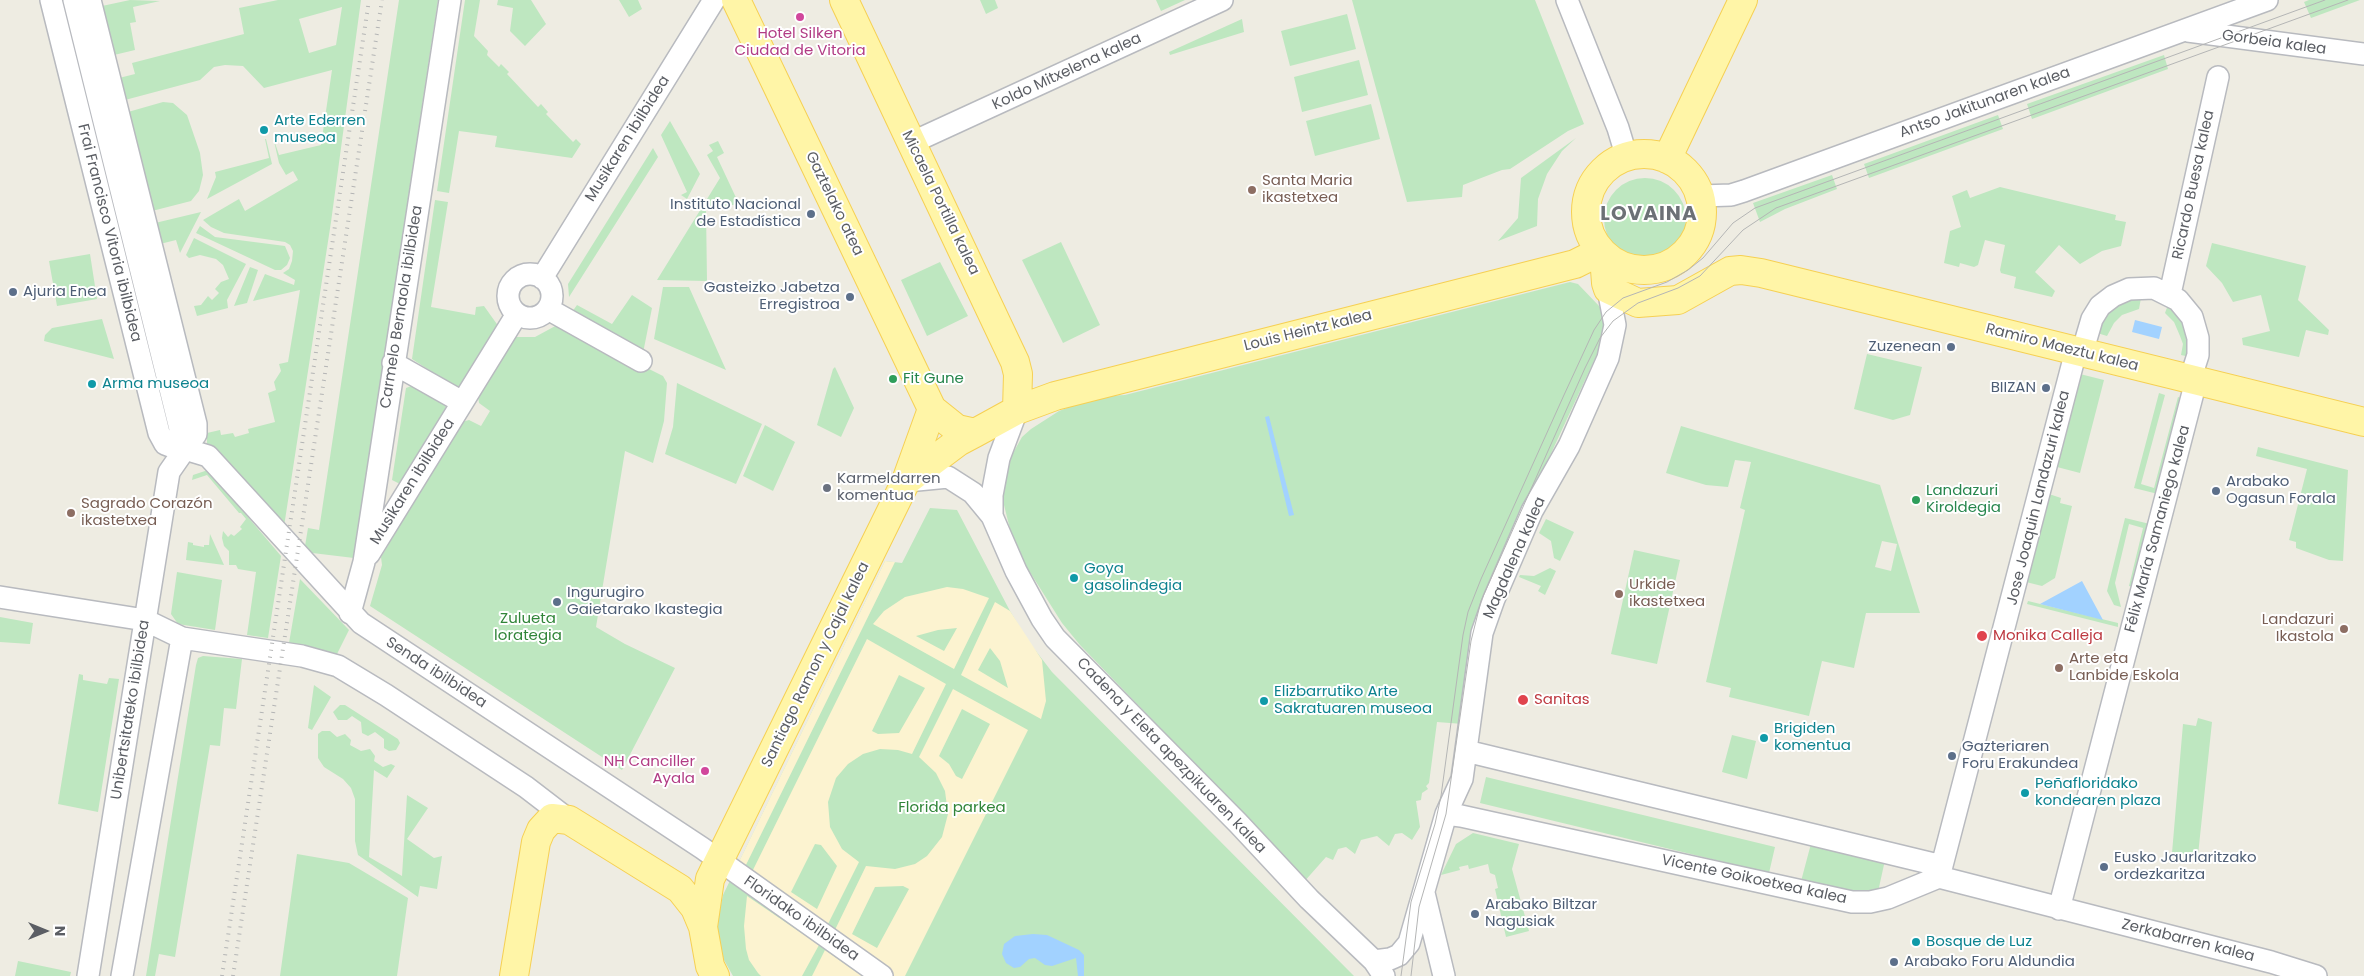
<!DOCTYPE html>
<html>
<head>
<meta charset="utf-8">
<style>
	body { margin:0 }
	#map { position:relative; width:2364px; height:976px; overflow:hidden; background:#eeece2; font-family:Poppins,sans-serif }
	canvas { display:block }
	.north { position:absolute; left:20px; top:906px; width:50px; height:50px; -webkit-text-stroke:4px #fff; paint-order:stroke; rotate:90deg; font-size:14px; font-weight:700; line-height:20px; text-align:center; color:#5b5e64 }
	.north::after { content:''; display:block; margin:auto; width:18px; height:22px; background:#5b5e64; clip-path:polygon(50% 0,100% 100%,50% 72%,0 100%) }
</style>
</head>
<body>
<div id="map">
<canvas width="2364" height="976"></canvas>
<div class="north">N</div>
</div>
<script>
const context = document.querySelector('canvas').getContext('2d');
context.lineJoin = 'round';
function fillPath(path, color) {
  context.fillStyle = color;
  context.fill(path, 'evenodd');
}
function poly(rows) {
  const path = new Path2D();
  for (const r of rows) {
    if (r.length === 3) {
      path.moveTo(r[0] + r[2], r[1]);
      path.arc(r[0], r[1], r[2], 0, 2 * Math.PI);
      continue;
    }
    path.moveTo(r[0], r[1]);
    for (let i = 2; i < r.length; i += 2) path.lineTo(r[i], r[i + 1]);
  }
  return path;
}
function trace(path, color, width, dash) {
  context.strokeStyle = color;
  context.lineWidth = width;
  context.lineCap = dash ? 'butt' : 'round';
  context.setLineDash(dash || []);
  context.stroke(path);
}
function drawText(font, color, halo, rows, align = 'center') {
  context.font = font + ' Poppins,sans-serif';
  context.lineWidth = 4;
  context.setLineDash([]);
  context.textBaseline = 'middle';
  context.strokeStyle = halo;
  context.fillStyle = color;
  for (const [text, x, y, turn = 0] of rows) {
    context.save();
    context.translate(x, y);
    context.rotate((+turn || 0) * Math.PI / 180);
    context.textAlign = isNaN(turn) ? turn : align;
    if (halo) context.strokeText(text, 0, 0);
    context.fillText(text, 0, 0);
    context.restore();
  }
}
const green = poly([
	[130,0,160,1,133,7,136,22,130,23,135,50,114,55,102,6],
	[278,0,361,0,331,222,283,533,207,445,207,433,220,430,221,435,233,433,235,437,249,433,248,429,275,422,268,393,276,390,274,382,281,371,279,364,288,362,300,290,253,301,265,274,294,285,295,280,283,273,289,269,292,261,293,251,290,245,285,242,224,233,211,227,203,220,239,199,245,211,298,180,293,171,286,175,279,163,273,137,279,155,321,145,332,70,264,88,243,66,225,65,214,67,200,80,125,100,119,78,135,74,132,63,244,34,239,8],
	[342,7,336,45,309,53,299,19],
	[399,0,438,0,354,558,304,552,308,528,319,530],
	[465,0,480,0,474,36,488,51,487,55,499,67,501,64,509,72,507,74,538,107,541,104,548,112,546,114,573,142,576,139,581,144,572,158,495,147,497,136,459,131,449,193,437,191],
	[498,0,531,0,546,24,525,46,510,31,513,8,497,5],
	[619,0,638,0,642,9,629,17],
	[980,0,995,0,998,8,986,14],
	[1156,0,1185,0,1161,11],
	[1352,0,1535,0,1584,124,1568,131,1510,169,1502,170,1463,185,1462,197,1407,202],
	[2309,0,2360,0,2311,18,2304,2],
	[1347,14,1356,49,1290,66,1281,31],
	[1242,19,1244,32,1170,55,1169,52],
	[2164,55,2168,69,2032,119,2027,104],
	[1359,60,1368,95,1302,112,1294,77],
	[163,102,173,103,187,115,200,153,203,175,199,191,191,201,152,211,128,112],
	[1371,104,1380,139,1315,156,1306,121],
	[1998,115,2003,129,1869,178,1864,164],
	[670,121,700,174,687,199,681,195,687,192,661,135],
	[1576,138,1562,151,1547,174,1538,199,1537,226,1498,241,1518,218,1521,178],
	[265,139,266,139,272,164,207,199,216,177,215,172,269,158],
	[718,141,724,153,717,157,739,204,706,209,707,281,657,280,720,178,707,155,713,151,709,145],
	[653,148,658,157,569,297,568,284],
	[1832,175,1837,189,1785,209,1760,222,1753,203],
	[1645,219,41],
	[2000,187,2116,215,2115,220,2126,222,2121,246,2102,251,2080,264,2059,245,2035,272,2055,291,2052,297,2014,288,2016,277,2001,273,2000,270,2005,245,1985,240,1978,265,1974,267,1960,263,1959,267,1944,263,1950,231,1961,227,1952,196,1967,190,1970,198],
	[435,200,448,202,431,307,475,315,476,307,484,306,499,327,460,390,412,359],
	[201,212,180,253,176,240,160,244,155,223],
	[200,226,215,237,285,246,290,258,287,265,281,270,275,270,196,233],
	[194,238,246,264,227,300,228,308,197,316,194,306,201,305,208,296,212,300,219,293,215,289,221,282,229,279,223,265,216,259,200,255,189,258,186,255],
	[1061,242,1100,325,1063,343,1022,260],
	[2212,243,2306,266,2298,300,2329,330,2328,335,2306,330,2299,357,2243,345,2242,338,2270,331,2261,295,2233,302,2222,283,2206,266],
	[90,254,97,299,57,306,49,261],
	[940,262,968,316,927,336,901,280],
	[250,267,258,270,247,303,234,306],
	[1570,282,1578,284,1600,307,1608,325,1599,350,1541,475,1463,724,1437,722,1429,783,1426,786,1428,789,1422,793,1421,800,1416,801,1420,827,1412,840,1402,833,1395,834,1389,846,1377,836,1361,840,1355,854,1346,847,1338,849,1333,860,1326,857,1303,883,1169,737,1080,645,1062,623,1021,558,1012,537,1004,505,1004,483,1008,462,1022,437,1031,429,1059,411,1077,404,1108,396,1125,395],
	[663,287,689,287,726,370,654,339],
	[632,295,652,308,643,353,572,312,577,305,612,324],
	[2141,298,2139,309,2122,315,2114,323,2107,336,2097,333,2105,316,2113,308,2130,300],
	[2168,305,2173,308,2186,326,2190,357,2181,355,2183,344,2180,336,2174,322,2165,313],
	[102,319,114,359,44,341,45,335,52,328],
	[559,324,663,376,667,383,664,421,653,463,625,451,596,627,625,644,675,668,622,770,370,606,382,565,381,557,462,422,469,420,481,426,490,411,479,403,478,396,514,337,535,337],
	[1867,354,1922,367,1910,415,1893,420,1854,409],
	[835,367,854,408,841,437,817,425,833,369],
	[2080,374,2104,380,2080,473,2057,467],
	[677,383,762,424,736,484,665,454,673,427],
	[414,385,446,405,444,415,400,484,392,480,406,388],
	[2159,393,2165,395,2141,484,2154,488,2178,397,2183,399,2158,494,2134,488],
	[765,425,795,442,773,491,743,476],
	[1681,426,1880,485,1920,613,1866,613,1854,668,1822,661,1809,716,1729,697,1731,688,1706,682,1745,510,1740,508,1751,462,1735,460,1728,487,1706,485,1666,473],
	[1882,541,1897,544,1891,571,1875,567],
	[2258,447,2348,470,2343,561,2329,560,2296,548,2296,542,2289,540,2307,469,2256,456],
	[208,470,281,556,268,638,247,635,256,572,238,569,236,565,229,565,229,551,224,546,222,538,223,531,228,537,231,534,234,536,242,529,240,527,246,519,241,513,239,513,207,475,192,480,193,475],
	[2049,494,2061,498,2060,503,2072,506,2055,578,2042,586,2026,582],
	[930,508,957,510,1010,611,1029,642,1052,672,1354,976,733,976,724,960,717,936,719,914,723,895,885,561,902,563],
	[2125,518,2150,524,2135,587,2129,586,2143,528,2129,524,2115,583,2121,607,2114,605,2107,591],
	[1546,519,1574,532,1560,561,1554,558,1551,541,1539,533],
	[210,534,224,565,186,560,188,542,193,543,193,545,204,547,204,545,209,545],
	[1634,550,1680,560,1657,664,1611,654],
	[1550,568,1556,571,1545,595,1538,591,1541,586,1519,577,1520,575,1534,576],
	[177,572,222,580,215,630,178,624,171,614],
	[300,579,349,630,336,656,317,649,289,643],
	[2028,601,2118,623,2118,627,2027,604],
	[0,617,33,623,30,644,0,642],
	[203,656,242,659,236,709,224,708,220,746,210,745,175,957,159,954,155,976,146,976,196,665,198,658],
	[79,674,83,675,83,680,107,684,109,678,119,679,98,812,58,804],
	[314,685,331,697,312,730,308,728],
	[340,705,345,705,398,739,400,743,396,750,389,751,384,748,384,739,375,732,368,736,362,733,361,722,352,716,347,720,338,720,333,712],
	[2198,718,2212,722,2198,855,2172,853,2183,724,2196,726],
	[322,731,330,731,337,737,345,734,351,740,350,745,361,751,370,749,375,756,374,761,383,767,391,764,395,766,387,778,374,770,369,857,402,876,407,795,428,808,407,839,434,858,442,856,437,889,420,886,418,897,358,855,355,841,355,799,351,788,343,779,324,767,318,758,318,734],
	[1732,735,1756,741,1747,779,1722,772],
	[1486,777,1775,847,1769,873,1480,803],
	[1473,833,1519,844,1512,869,1529,931,1506,937,1495,889,1498,888,1495,875,1490,873,1488,864,1469,869,1468,865,1459,867,1460,870,1441,875,1456,844],
	[1812,840,1885,860,1878,892,1866,895,1800,885],
	[297,854,349,863,408,898,397,976,280,976],
	[18,961,71,972,70,976,15,976]
]);
const sand = poly([
	[885,561,895,562,742,873,736,868],
	[947,587,963,589,989,598,954,669,873,624,884,611,905,597],
	[957,628,944,651,916,636,938,630],
	[995,602,1010,611,1042,660,1046,701,1041,719,961,675],
	[990,648,1000,661,1008,688,978,670],
	[867,639,946,684,912,754,898,750,880,749,863,754,848,764,836,778,828,802,830,827,842,849,859,862,825,930,749,878],
	[899,675,925,688,899,733,878,734,872,731],
	[815,844,821,845,837,866,817,909,791,892],
	[953,689,1028,730,905,976,893,976,832,936,866,866,895,869,915,864,927,856,942,837,948,814,945,791,936,773,919,757],
	[962,709,990,724,962,779,956,776,949,764,939,756],
	[903,886,909,889,877,948,852,934,875,887],
	[747,896,819,945,802,976,761,976,758,973,749,960,746,949,744,926],
	[825,950,862,976,812,976]
]);
const water = poly([
	[2135,320,2162,327,2159,339,2132,332],
	[1269,416,1294,515,1289,516,1265,417],
	[2082,581,2103,620,2040,604],
	[1033,934,1047,935,1079,950,1084,955,1084,976,1078,976,1076,958,1052,966,1045,965,1035,958,1029,959,1020,967,1014,968,1006,963,1002,954,1004,944,1015,936]
]);
const minor = poly([
	[51,0,159,433,165,444,178,449,185,449,196,434,196,424,90,0],
	[74,0,185,449],
	[1567,0,1618,128,1627,158],
	[2188,31,2364,54],
	[911,143,1222,0],
	[1701,196,1731,195,1744,191,2267,0],
	[530,296,22],
	[542,278,714,0],
	[2170,294,2218,77],
	[548,309,641,361],
	[2082,353,2092,319,2100,306,2113,296,2129,289,2154,288,2178,300,2192,317,2198,338,2198,355,2190,380],
	[393,363,462,402],
	[1017,410,999,458,992,495,992,516,1016,571,1042,619,1055,638,1238,823,1309,899,1374,961,1384,976],
	[185,449,208,456,361,623,702,848,882,976],
	[907,481,948,477,973,493,992,516],
	[369,554,517,314],
	[0,597,145,620,182,638,302,656,338,666,386,695,526,787,569,820],
	[350,613,364,562,450,0],
	[1466,751,1942,866],
	[1446,814,1461,816,1852,902,1870,902,1888,898,1939,877,2271,962,2316,976],
	[1939,877,2076,351],
	[1424,893,1444,976],
	[2059,909,2196,381],
	[1374,961,1390,959,1399,955,1409,943,1446,814,1462,779,1482,633,1494,599,1532,511,1569,446,1608,358,1615,325,1608,289],
	[88,976,169,472,185,449],
	[122,976,182,638]
]);
const major = poly([
	[736,0,932,409,957,429,975,433],
	[844,0,1015,362,1018,374,1017,410],
	[1644,212,58],
	[1667,159,1743,0],
	[1604,256,1606,283,1608,289,1638,303,1678,300,1730,271,1741,270,1761,273,2364,422],
	[906,481,932,409],
	[514,976,536,842,541,830,552,818,569,820,680,889,695,908,703,927],
	[715,976,710,966,703,927,710,879,906,481,958,442,975,433,1017,410,1055,396,1575,264,1599,252]
]);
const tram = poly([
	[1401,976,1411,902,1435,824,1441,796,1463,635,1468,612,1481,579,1564,395,1594,330,1606,312,1623,298,1667,282,1688,270,1703,258,1733,223,1755,208,2325,0],
	[1411,976,1419,907,1446,814,1471,641,1481,601,1585,368,1600,338,1613,321,1638,303,1678,288,1700,276,1743,230,1776,208,2348,0]
]);
const rail = poly([
	[222,976,369,0],
	[233,976,382,0]
]);
const markers = [
	[800,17,5,"#d1479c"],
	[264,130,5,"#0f9aa8"],
	[1252,190,5,"#8d6e63"],
	[811,214,5,"#5c6f8a"],
	[13,292,5,"#5c6f8a"],
	[850,297,5,"#5c6f8a"],
	[1951,347,5,"#5c6f8a"],
	[893,379,5,"#2e9e5b"],
	[92,384,5,"#0f9aa8"],
	[2046,388,5,"#5c6f8a"],
	[827,488,5,"#6b7280"],
	[2216,491,5,"#5c6f8a"],
	[1916,500,5,"#2e9e5b"],
	[71,513,5,"#8d6e63"],
	[1074,578,5,"#0f9aa8"],
	[1619,594,5,"#8d6e63"],
	[557,602,5,"#5c6f8a"],
	[2344,629,5,"#8d6e63"],
	[1982,636,6,"#e0444e"],
	[2059,668,5,"#8d6e63"],
	[1523,700,6,"#e0444e"],
	[1264,701,5,"#0f9aa8"],
	[1764,738,5,"#0f9aa8"],
	[1952,756,5,"#5c6f8a"],
	[705,771,5,"#d1479c"],
	[2025,793,5,"#0f9aa8"],
	[2104,867,5,"#5c6f8a"],
	[1475,914,5,"#5c6f8a"],
	[1916,942,5,"#0f9aa8"],
	[1894,962,5,"#5c6f8a"]
];
const hotelNames = [
	["Hotel Silken",800,34],
	["Ciudad de Vitoria",800,51],
	["NH Canciller",695,762,"right"],
	["Ayala",695,779,"right"]
];
const streetNames = [
	["Gorbeia kalea",2274,43,8],
	["Koldo Mitxelena kalea",1067,72,-25],
	["Antso Jakitunaren kalea",1985,103,-20],
	["Musikaren ibilbidea",628,139,-58],
	["Ricardo Buesa kalea",2194,185,-78],
	["Micaela Portilla kalea",940,203,64],
	["Gaztelako atea",834,204,64],
	["Frai Francisco Vitoria ibilbidea",109,233,76],
	["Carmelo Bernaola ibilbidea",402,307,-81],
	["Louis Heintz kalea",1308,331,-14],
	["Ramiro Maeztu kalea",2062,348,14],
	["Musikaren ibilbidea",413,482,-58],
	["Jose Joaquin Landazuri kalea",2039,498,-76],
	["Félix María Samaniego kalea",2158,529,-75],
	["Magdalena kalea",1515,558,-66],
	["Santiago Ramon y Cajal kalea",816,665,-64],
	["Senda ibilbidea",436,673,33],
	["Unibertsitateko ibilbidea",131,710,-81],
	["Cadena y Eleta apezpikuaren kalea",1171,756,46],
	["Vicente Goikoetxea kalea",1754,880,12],
	["Floridako ibilbidea",801,919,35],
	["Zerkabarren kalea",2188,941,14]
];
const cultureNames = [
	["Arte Ederren",274,121],
	["museoa",274,138],
	["Arma museoa",102,384],
	["Goya",1084,569],
	["gasolindegia",1084,586],
	["Elizbarrutiko Arte",1274,692],
	["Sakratuaren museoa",1274,709],
	["Brigiden",1774,729],
	["komentua",1774,746],
	["Peñafloridako",2035,784],
	["kondearen plaza",2035,801],
	["Bosque de Luz",1926,942]
];
const educationNames = [
	["Santa Maria",1262,181],
	["ikastetxea",1262,198],
	["Sagrado Corazón",81,504],
	["ikastetxea",81,521],
	["Urkide",1629,585],
	["ikastetxea",1629,602],
	["Landazuri",2334,620,"right"],
	["Ikastola",2334,637,"right"],
	["Arte eta",2069,659],
	["Lanbide Eskola",2069,676]
];
const serviceNames = [
	["Instituto Nacional",801,205,"right"],
	["de Estadística",801,222,"right"],
	["Gasteizko Jabetza",840,288,"right"],
	["Erregistroa",840,305,"right"],
	["Ajuria Enea",23,292],
	["Zuzenean",1941,347,"right"],
	["BIIZAN",2036,388,"right"],
	["Arabako",2226,482],
	["Ogasun Forala",2226,499],
	["Ingurugiro",567,593],
	["Gaietarako Ikastegia",567,610],
	["Gazteriaren",1962,747],
	["Foru Erakundea",1962,764],
	["Eusko Jaurlaritzako",2114,858],
	["ordezkaritza",2114,875],
	["Arabako Biltzar",1485,905],
	["Nagusiak",1485,922],
	["Arabako Foru Aldundia",1904,962]
];
const leisureNames = [
	["Fit Gune",903,379],
	["Landazuri",1926,491],
	["Kiroldegia",1926,508]
];
const worshipNames = [
	["Karmeldarren",837,479],
	["komentua",837,496]
];
const parkNames = [
	["Zulueta",528,619],
	["lorategia",528,636],
	["Florida parkea",952,808]
];
const healthNames = [
	["Monika Calleja",1993,636],
	["Sanitas",1534,700]
];
const districtNames = [
	["LOVAINA",1649,215]
];
fillPath(green, '#bee7c0');
fillPath(sand, '#fcf3d0');
fillPath(water, '#a2d2ff');
trace(minor, '#b8babf', 24);
trace(major, '#f6d053', 30);
trace(minor, '#fff', 21);
trace(major, '#fff5a7', 28);
trace(tram, '#b4b5b5', 1);
trace(rail, '#b4b5b5', 4, [1, 6]);
for (const [x, y, r, color] of markers) {
  const dot = new Path2D();
  dot.arc(x, y, r, 0, 2 * Math.PI);
  context.fillStyle = color;
  context.fill(dot);
  trace(dot, '#fff', 2);
}
drawText('15px', '#b23c85', '#fff', hotelNames);
drawText('15px', '#5b5e64', '#fff', streetNames);
drawText('15px', '#0d838f', '#fff', cultureNames, 'left');
drawText('15px', '#785e54', '#fff', educationNames, 'left');
drawText('15px', '#4e5e75', '#fff', serviceNames, 'left');
drawText('15px', '#27864d', '#fff', leisureNames, 'left');
drawText('15px', '#5b616d', '#fff', worshipNames, 'left');
drawText('15px', '#318539', '#fff', parkNames);
drawText('15px', '#be3a42', '#fff', healthNames, 'left');
context.letterSpacing = '1px';
drawText('bold 20px', '#6c7076', '#fff', districtNames);
context.letterSpacing = '0px';
</script>
</body>
</html>
